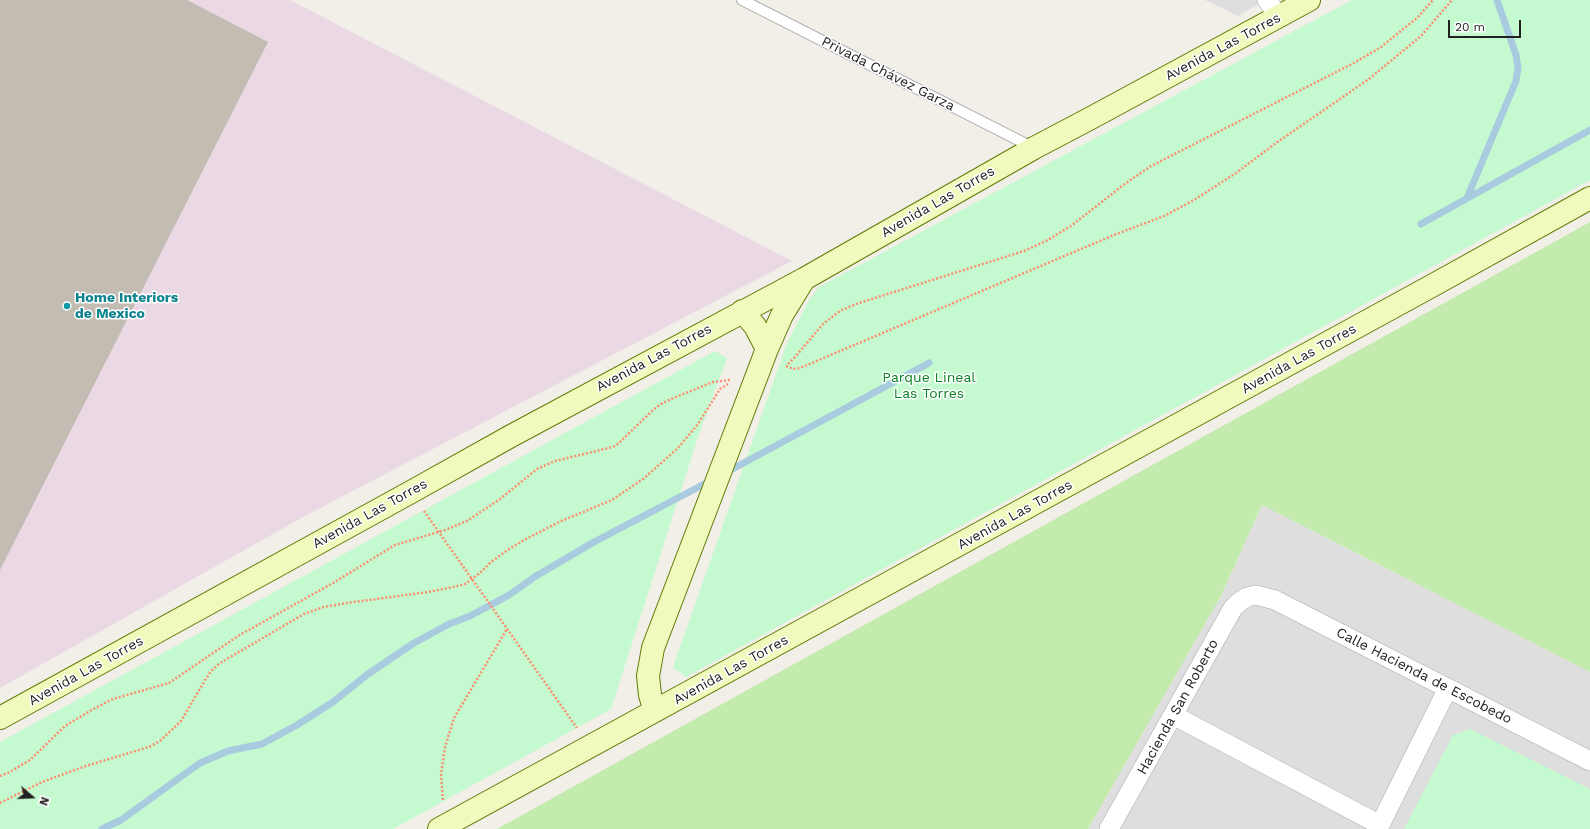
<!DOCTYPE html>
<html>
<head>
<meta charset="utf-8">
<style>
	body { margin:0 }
	#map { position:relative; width:1590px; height:829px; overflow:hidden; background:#f1efe7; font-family:"Work Sans",sans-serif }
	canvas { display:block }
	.north { position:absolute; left:12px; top:777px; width:40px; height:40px; -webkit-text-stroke:3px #fff; paint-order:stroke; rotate:109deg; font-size:11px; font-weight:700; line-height:16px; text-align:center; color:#212121 }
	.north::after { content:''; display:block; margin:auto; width:14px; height:18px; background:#212121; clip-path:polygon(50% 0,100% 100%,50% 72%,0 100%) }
	.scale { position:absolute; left:1448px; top:20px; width:73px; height:18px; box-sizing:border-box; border:2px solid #212121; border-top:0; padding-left:5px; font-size:12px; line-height:14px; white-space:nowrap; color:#212121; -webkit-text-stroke:3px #fff; paint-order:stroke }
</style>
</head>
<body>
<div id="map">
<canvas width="1590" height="829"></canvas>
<div class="north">N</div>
<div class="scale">20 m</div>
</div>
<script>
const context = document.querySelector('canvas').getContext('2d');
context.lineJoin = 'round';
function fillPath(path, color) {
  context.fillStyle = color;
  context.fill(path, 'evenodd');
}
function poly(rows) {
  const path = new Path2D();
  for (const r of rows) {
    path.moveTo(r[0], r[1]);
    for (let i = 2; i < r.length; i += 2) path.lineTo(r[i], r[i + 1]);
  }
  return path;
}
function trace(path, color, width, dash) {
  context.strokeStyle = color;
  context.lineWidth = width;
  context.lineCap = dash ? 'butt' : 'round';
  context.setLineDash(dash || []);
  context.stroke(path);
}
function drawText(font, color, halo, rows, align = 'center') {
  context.font = font + ' "Work Sans",sans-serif';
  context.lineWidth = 3;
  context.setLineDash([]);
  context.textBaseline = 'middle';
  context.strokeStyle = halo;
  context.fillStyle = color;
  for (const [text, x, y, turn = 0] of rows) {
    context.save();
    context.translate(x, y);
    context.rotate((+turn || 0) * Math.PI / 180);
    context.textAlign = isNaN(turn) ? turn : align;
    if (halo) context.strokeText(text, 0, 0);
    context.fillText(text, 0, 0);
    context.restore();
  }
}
const residential = poly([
	[1205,0,1266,0,1238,16],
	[1262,505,1590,672,1590,829,1088,829,1221,596]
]);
const industrial = poly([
	[0,0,290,0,792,261,303,517,0,688]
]);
const grass = poly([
	[1590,222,1590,672,1262,505,1221,596,1088,829,497,829]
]);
const park = poly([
	[1352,0,1590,0,1590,180,686,677,673,667,787,343,809,300,819,287],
	[715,351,727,358,699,434,611,709,393,829,0,829,0,742],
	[1470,729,1590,789,1590,829,1404,829,1453,735]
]);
const stream = poly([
	[1467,198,1516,81,1518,68,1516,55,1497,0],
	[1421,224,1590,130],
	[725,473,929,363],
	[102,829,121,820,200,763,228,751,262,744,297,725,333,702,368,674,414,643,449,624,470,616,509,595,536,576,594,542,712,480]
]);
const building = poly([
	[0,0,187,0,268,42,0,570]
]);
const path = poly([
	[788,364,795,357,823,324,840,311,856,304,1024,251,1046,241,1071,226,1126,183,1151,166,1352,64,1381,47,1418,17,1433,0],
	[786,366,793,369,800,368,1114,235,1164,216,1194,200,1236,173,1276,143,1369,79,1421,36,1452,0],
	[424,511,577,728],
	[0,776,8,773,30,760,65,726,95,708,113,699,169,683,238,636,333,583,395,545,445,530,467,521,500,499,537,469,555,461,613,447,619,443,654,409,661,404,671,399,713,382,730,380],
	[443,800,441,775,445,747,454,718,507,629],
	[0,803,42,782,86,766,149,747,160,741,181,721,204,682,211,671,220,663,304,614,324,607,347,603,428,592,453,587,465,584,480,573,491,562,509,549,526,539,559,522,612,500,643,479,677,449,698,424,720,389,728,384]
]);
const lane = poly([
	[742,0,1034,148]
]);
const street = poly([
	[1267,0,1279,17],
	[1173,715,1380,825],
	[1109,829,1233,608,1238,603,1247,597,1256,595,1275,600,1590,761],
	[1378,829,1448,688]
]);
const secondary = poly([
	[742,311,755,326,767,349],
	[655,711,650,695,648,676,653,648,767,349,782,315,804,279],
	[0,718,411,492,511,436,804,279,1034,148,1091,118,1309,0],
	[439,829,1437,283,1590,198]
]);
const markers = [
	[67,306,4,"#0f9aa8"]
];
const streetNames = [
	["Avenida Las Torres",1223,47,-28],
	["Privada Chávez Garza",888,74,27],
	["Avenida Las Torres",938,202,-30],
	["Avenida Las Torres",654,358,-28],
	["Avenida Las Torres",1299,359,-29],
	["Avenida Las Torres",370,514,-29],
	["Avenida Las Torres",1015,515,-29],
	["Avenida Las Torres",731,670,-29],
	["Avenida Las Torres",86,671,-29],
	["Calle Hacienda de Escobedo",1424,676,27],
	["Hacienda San Roberto",1178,707,-61]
];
const cultureNames = [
	["Home Interiors",75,298],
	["de Mexico",75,314]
];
const parkNames = [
	["Parque Lineal",929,378],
	["Las Torres",929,394]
];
fillPath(residential, '#dfdede');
fillPath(industrial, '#ead9e5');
fillPath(grass, '#c4ebae');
fillPath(park, '#c5fad0');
trace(stream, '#a8cbdf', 7);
fillPath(building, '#c2bcb3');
trace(lane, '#a8a8a8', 12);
trace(street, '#a8a8a8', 20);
trace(secondary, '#607b04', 24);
trace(path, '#fb8e6f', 2.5, [2, 2]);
trace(lane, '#fff', 10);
trace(street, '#fff', 19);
trace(secondary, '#effabc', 22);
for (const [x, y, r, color] of markers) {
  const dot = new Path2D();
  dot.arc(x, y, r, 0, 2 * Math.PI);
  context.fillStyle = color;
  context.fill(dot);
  trace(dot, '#fff', 1.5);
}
drawText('14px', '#212121', '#fff', streetNames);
drawText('bold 14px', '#0d838f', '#fff', cultureNames, 'left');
drawText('14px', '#0b8224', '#fff', parkNames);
</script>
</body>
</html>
